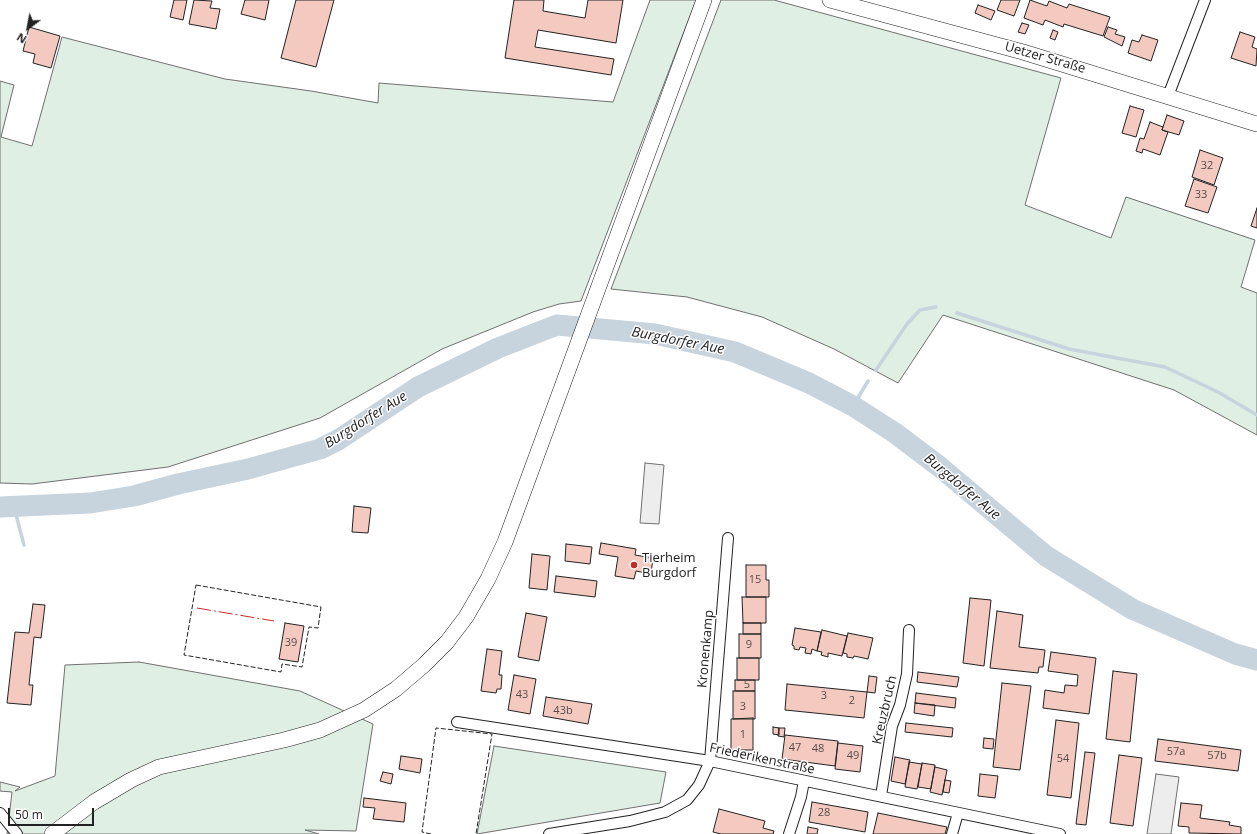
<!DOCTYPE html>
<html>
<head>
<meta charset="utf-8">
<style>
	body { margin:0 }
	#map { position:relative; width:1257px; height:834px; overflow:hidden; background:#fff; font-family:"Open Sans",sans-serif }
	canvas { display:block }
	.north { position:absolute; left:8px; top:8px; width:40px; height:40px; -webkit-text-stroke:3px #fff; paint-order:stroke; rotate:212deg; font-size:11px; font-weight:700; line-height:16px; text-align:center; color:#222 }
	.north::after { content:''; display:block; margin:auto; width:14px; height:18px; background:#222; clip-path:polygon(50% 0,100% 100%,50% 72%,0 100%) }
	.scale { position:absolute; left:8px; top:808px; width:86px; height:18px; box-sizing:border-box; border:2px solid #222; border-top:0; padding-left:5px; font-size:12px; line-height:14px; white-space:nowrap; color:#222; -webkit-text-stroke:3px #fff; paint-order:stroke }
</style>
</head>
<body>
<div id="map">
<canvas width="1257" height="834"></canvas>
<div class="north">N</div>
<div class="scale">50 m</div>
</div>
<script>
const context = document.querySelector('canvas').getContext('2d');
context.lineJoin = 'round';
function fillPath(path, color) {
  context.fillStyle = color;
  context.fill(path, 'evenodd');
}
function poly(rows) {
  const path = new Path2D();
  for (const r of rows) {
    path.moveTo(r[0], r[1]);
    for (let i = 2; i < r.length; i += 2) path.lineTo(r[i], r[i + 1]);
  }
  return path;
}
function trace(path, color, width, dash) {
  context.strokeStyle = color;
  context.lineWidth = width;
  context.lineCap = dash ? 'butt' : 'round';
  context.setLineDash(dash || []);
  context.stroke(path);
}
function drawText(font, color, halo, rows, align = 'center') {
  context.font = font + ' "Open Sans",sans-serif';
  context.lineWidth = 3;
  context.setLineDash([]);
  context.textBaseline = 'middle';
  context.strokeStyle = halo;
  context.fillStyle = color;
  for (const [text, x, y, turn = 0] of rows) {
    context.save();
    context.translate(x, y);
    context.rotate((+turn || 0) * Math.PI / 180);
    context.textAlign = isNaN(turn) ? turn : align;
    if (halo) context.strokeText(text, 0, 0);
    context.fillText(text, 0, 0);
    context.restore();
  }
}
const green = poly([
	[650,0,696,0,581,301,559,304,533,312,442,349,320,418,168,467,32,484,0,483,0,81,14,85,1,137,32,146,62,37,225,79,311,91,378,103,379,83,613,102,650,0],
	[721,0,774,0,1061,78,1025,205,1111,238,1126,197,1255,240,1241,287,1257,293,1257,435,1174,390,943,315,898,383,834,349,762,317,687,297,611,289,721,0],
	[139,662,300,691,373,724,356,831,305,830,319,834,7,834,12,792,0,791,0,782,20,787,15,791,55,776,65,665,139,662],
	[494,746,666,772,660,803,477,834,494,746]
]);
const parking = poly([
	[645,463,664,465,659,524,640,523,645,463],
	[1156,774,1179,777,1171,834,1147,834,1156,774]
]);
const stream = poly([
	[957,313,1069,349,1165,367,1218,392,1257,415],
	[876,370,907,324,920,310,936,307],
	[853,406,868,381],
	[14,507,24,545]
]);
const river = poly([
	[0,507,90,503,134,496,178,484,248,469,320,449,338,440,418,387,498,348,557,325,655,334,735,352,809,383,853,406,895,433,940,467,1046,556,1132,609,1235,654,1257,660]
]);
const building = poly([
	[174,0,187,0,183,20,170,17,174,0],
	[194,0,212,1,210,8,220,9,216,29,189,24,194,0],
	[245,0,269,0,265,20,241,14,245,0],
	[296,0,334,0,316,67,281,58,296,0],
	[514,0,544,0,543,11,585,18,588,0,623,0,616,43,538,30,535,47,614,59,611,75,505,58,514,0],
	[1001,0,1020,0,1014,16,997,10,1001,0],
	[1030,0,1047,6,1049,1,1067,8,1069,4,1110,17,1103,36,1064,24,1063,27,1045,20,1043,25,1024,18,1030,0],
	[978,5,995,11,991,20,975,13,978,5],
	[1022,23,1029,25,1025,34,1018,32,1022,23],
	[29,27,60,36,51,68,33,63,35,54,23,51,29,27],
	[1108,27,1117,30,1115,34,1125,37,1122,46,1104,37,1108,27],
	[1053,30,1058,32,1055,40,1050,38,1053,30],
	[1240,32,1255,37,1252,47,1257,49,1256,66,1231,58,1240,32],
	[1142,35,1158,40,1151,61,1128,53,1132,40,1139,42,1142,35],
	[1130,106,1144,110,1136,137,1122,133,1130,106],
	[1167,115,1184,121,1179,135,1162,130,1167,115],
	[1150,122,1163,127,1162,130,1168,132,1160,155,1143,149,1142,153,1136,151,1140,138,1144,139,1150,122],
	[1200,150,1223,158,1214,185,1192,177,1200,150],
	[1194,179,1217,187,1208,213,1185,206,1194,179],
	[1257,208,1257,228,1251,226,1257,208],
	[354,506,371,508,368,533,352,532,354,506],
	[601,543,636,549,635,555,653,558,651,574,636,571,634,579,615,576,618,557,599,554,601,543],
	[566,544,592,547,590,564,565,561,566,544],
	[532,554,550,556,547,590,529,588,532,554],
	[746,565,766,565,766,580,769,580,769,597,746,597,746,565],
	[556,576,597,581,595,597,554,592,556,576],
	[742,597,766,597,766,623,743,623,742,597],
	[970,598,991,600,984,666,963,663,970,598],
	[33,604,45,605,41,638,34,637,29,685,33,685,31,705,7,703,15,632,29,633,33,604],
	[997,611,1023,615,1019,647,1045,650,1043,667,1039,667,1038,673,990,668,997,611],
	[526,613,547,617,539,661,518,657,526,613],
	[285,623,304,626,298,662,279,659,285,623],
	[743,623,761,623,761,634,743,634,743,623],
	[795,628,821,632,817,651,812,649,811,654,805,653,806,648,800,647,799,650,794,649,794,646,792,645,795,628],
	[822,630,847,636,842,656,828,653,828,657,821,655,822,652,817,651,822,630],
	[848,633,873,638,868,659,854,656,853,658,847,657,847,654,843,653,848,633],
	[739,634,761,634,761,658,739,658,739,634],
	[487,649,502,651,499,675,502,675,501,689,497,689,496,693,481,691,487,649],
	[1051,652,1096,658,1089,714,1043,708,1045,690,1064,693,1065,685,1077,686,1078,675,1048,671,1051,652],
	[737,658,759,658,759,680,737,680,737,658],
	[1113,671,1137,674,1130,742,1106,739,1113,671],
	[918,672,959,677,957,687,917,682,918,672],
	[514,675,536,679,530,714,508,710,514,675],
	[869,676,877,677,875,693,867,692,869,676],
	[735,680,755,680,755,691,735,691,735,680],
	[1002,683,1031,686,1020,770,993,767,1002,683],
	[787,684,867,692,864,718,785,710,787,684],
	[733,691,755,691,755,719,733,719,733,691],
	[916,693,956,698,955,708,915,703,916,693],
	[546,697,592,704,588,724,543,716,546,697],
	[915,703,935,705,934,716,914,713,915,703],
	[753,718,753,750,731,750,731,719,753,718],
	[1056,720,1079,723,1071,798,1047,795,1056,720],
	[906,723,953,728,952,737,905,732,906,723],
	[773,727,779,728,779,735,773,734,773,727],
	[779,728,785,728,784,737,778,736,779,728],
	[785,735,838,741,835,766,782,759,785,735],
	[984,738,994,739,993,749,983,748,984,738],
	[1158,739,1241,750,1238,771,1155,761,1158,739],
	[838,743,863,746,860,772,835,769,838,743],
	[1085,752,1095,753,1086,825,1076,824,1085,752],
	[1119,755,1142,758,1133,826,1110,823,1119,755],
	[401,756,422,759,420,773,399,769,401,756],
	[895,757,910,760,905,784,891,781,895,757],
	[909,762,922,764,917,789,905,787,909,762],
	[922,763,935,765,931,789,918,787,922,763],
	[935,767,947,770,942,795,930,792,935,767],
	[383,772,393,774,391,784,380,781,383,772],
	[980,774,998,776,995,798,978,796,980,774],
	[945,780,951,781,949,793,943,792,945,780],
	[364,798,406,803,404,822,373,819,375,808,363,807,364,798],
	[812,802,868,812,865,832,809,822,812,802],
	[1181,803,1202,805,1200,818,1230,822,1229,825,1241,827,1241,834,1189,833,1189,827,1178,826,1181,803],
	[719,809,765,821,763,828,774,831,773,834,721,834,713,832,719,809],
	[878,813,947,827,945,834,873,834,878,813],
	[808,827,818,829,817,834,807,834,808,827]
]);
const street = poly([
	[1168,96,1205,0],
	[457,722,710,761,1060,834],
	[881,796,892,726,900,705,907,674,909,630],
	[0,813,17,834],
	[549,834,630,821,665,812,687,800,699,785,710,761,728,538],
	[789,834,801,797,804,781],
	[952,834,958,813]
]);
const secondary = poly([
	[830,0,1023,52,1257,124],
	[52,834,94,802,131,780,159,767,284,740,320,730,364,710,396,689,424,665,447,642,466,617,488,579,505,542,704,0]
]);
const fence = poly([
	[196,585,321,607,318,628,309,627,302,667,282,664,281,672,184,655,196,585],
	[431,834,422,832,436,728,492,734,476,834]
]);
const power = poly([
	[197,608,274,621]
]);
const markers = [
	[634,565,4,"#c62828"]
];
const numberNames = [
	["32",1207,166],
	["33",1201,195],
	["15",755,580],
	["39",291,643],
	["9",749,645],
	["5",747,685],
	["43",522,695],
	["3",824,696],
	["2",852,701],
	["3",743,707],
	["43b",563,711],
	["1",743,735],
	["47",795,748],
	["48",818,749],
	["57a",1176,752],
	["49",853,756],
	["57b",1217,756],
	["54",1063,759],
	["28",824,813]
];
const streetNames = [
	["Uetzer Straße",1045,58,16],
	["Kronenkamp",706,649,-85],
	["Kreuzbruch",885,710,-77],
	["Friederikenstraße",762,759,12]
];
const poiNames = [
	["Tierheim",642,558],
	["Burgdorf",642,573]
];
const waterNames = [
	["Burgdorfer Aue",678,341,11],
	["Burgdorfer Aue",366,420,-32],
	["Burgdorfer Aue",962,487,40]
];
fillPath(green, '#e0efe3');
trace(green, '#6f6f6f', 1);
fillPath(parking, '#ededed');
trace(parking, '#6f6f6f', 1);
trace(stream, '#c7d3dd', 3.5);
trace(river, '#c7d3dd', 21);
fillPath(building, '#f3c9c0');
trace(building, '#222', 1);
trace(street, '#222', 12);
trace(secondary, '#222', 16);
trace(street, '#fff', 10);
trace(secondary, '#fff', 15);
trace(fence, '#222', 1, [5, 2]);
trace(power, '#c62828', 1, [14, 3, 2, 3]);
for (const [x, y, r, color] of markers) {
  const dot = new Path2D();
  dot.arc(x, y, r, 0, 2 * Math.PI);
  context.fillStyle = color;
  context.fill(dot);
  trace(dot, '#fff', 1.5);
}
drawText('11px', '#564c4a', null, numberNames);
drawText('13px', '#222', '#fff', streetNames);
drawText('13px', '#222', '#fff', poiNames, 'left');
drawText('italic 14px', '#222', '#fff', waterNames);
</script>
</body>
</html>
